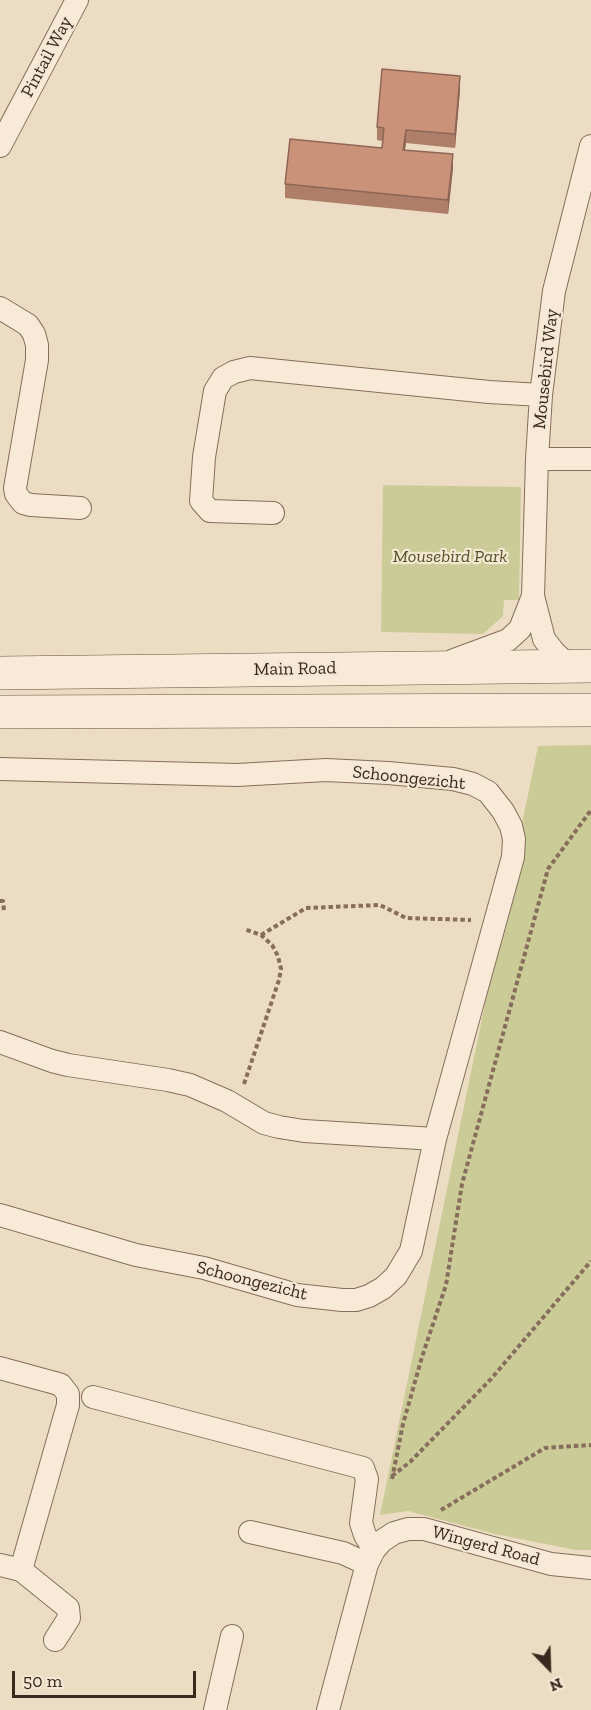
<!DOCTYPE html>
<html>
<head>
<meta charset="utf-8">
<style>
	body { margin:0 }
	#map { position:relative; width:591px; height:1710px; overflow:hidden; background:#eddcc4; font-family:"Zilla Slab",serif }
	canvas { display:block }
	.north { position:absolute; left:519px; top:1638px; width:60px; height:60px; -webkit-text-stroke:4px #f5e7d3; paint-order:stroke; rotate:157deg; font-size:16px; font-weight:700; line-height:24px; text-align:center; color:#38281e }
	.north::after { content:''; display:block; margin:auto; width:21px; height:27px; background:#38281e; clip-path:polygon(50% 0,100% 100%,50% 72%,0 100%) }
	.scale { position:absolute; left:12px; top:1671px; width:184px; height:27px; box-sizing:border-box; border:3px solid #38281e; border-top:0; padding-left:8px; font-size:18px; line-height:21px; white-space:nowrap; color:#38281e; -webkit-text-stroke:4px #f5e7d3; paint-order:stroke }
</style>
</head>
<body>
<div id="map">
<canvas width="591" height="1710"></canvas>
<div class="north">N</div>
<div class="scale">50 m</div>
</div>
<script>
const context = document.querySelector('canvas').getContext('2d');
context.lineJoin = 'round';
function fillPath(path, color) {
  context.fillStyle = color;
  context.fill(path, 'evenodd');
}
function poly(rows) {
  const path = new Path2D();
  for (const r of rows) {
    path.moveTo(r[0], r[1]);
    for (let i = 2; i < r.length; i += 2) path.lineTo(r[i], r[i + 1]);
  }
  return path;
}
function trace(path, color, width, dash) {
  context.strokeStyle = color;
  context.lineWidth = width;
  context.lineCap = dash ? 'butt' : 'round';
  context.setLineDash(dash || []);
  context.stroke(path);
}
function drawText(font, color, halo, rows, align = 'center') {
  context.font = font + ' "Zilla Slab",serif';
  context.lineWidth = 4.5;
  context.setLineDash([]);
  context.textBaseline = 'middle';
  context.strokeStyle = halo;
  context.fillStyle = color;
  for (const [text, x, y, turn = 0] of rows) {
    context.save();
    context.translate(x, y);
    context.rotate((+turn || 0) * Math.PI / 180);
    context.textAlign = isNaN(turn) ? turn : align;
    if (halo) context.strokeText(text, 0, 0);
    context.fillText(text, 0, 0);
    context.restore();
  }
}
const green = poly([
	[383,485,521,487,519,600,504,600,503,616,483,634,381,632],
	[591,745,591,1550,576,1550,495,1534,408,1511,380,1515,538,746]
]);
const path = poly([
	[0,901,3,901,4,911],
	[261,935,306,908,380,905,406,918,471,920],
	[244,1084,279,980,281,969,278,956,272,945,261,935,244,929],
	[392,1476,410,1462,491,1379,591,1261],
	[392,1479,403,1424,422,1357,446,1285,462,1184,548,869,591,810],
	[441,1510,545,1448,591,1445]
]);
const street = poly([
	[0,146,77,0],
	[0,308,28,325,34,334,37,345,37,360,15,488,16,494,23,503,31,505,80,508],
	[537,459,591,459],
	[273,513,210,511,201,501,204,457,215,391,223,378,234,372,250,368,489,392,541,395],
	[454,660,508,640,520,629,533,596],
	[569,666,554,652,544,639,533,596,537,459,541,395,554,291,591,146],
	[0,769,237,775,326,770,388,773,453,779,473,784,488,792,503,811,511,826,514,839,513,857,435,1139,411,1251,396,1276,383,1288,369,1296,356,1300,342,1300,297,1295,204,1268,136,1255,0,1215],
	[0,1042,52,1061,68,1065,168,1080,190,1085,227,1101,264,1123,279,1127,304,1131,435,1139],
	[0,1368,55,1383,61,1385,68,1394,68,1405,21,1570],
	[93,1397,363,1468,367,1479,361,1523,365,1535,374,1550],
	[250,1532,343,1553,367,1564],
	[0,1565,21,1570,68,1608,69,1618,55,1640],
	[215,1710,232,1636],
	[328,1710,367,1564,374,1550,382,1541,394,1533,408,1529,424,1529,551,1564,591,1568]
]);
const secondary = poly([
	[0,673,591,666],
	[0,712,591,710]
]);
const wall = poly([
	[460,90,455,148,406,143,405,150,453,168,448,214,285,198,285,184,382,148,382,141,377,140,377,127]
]);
const shadedWall = poly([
	[460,76,460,90,455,148,455,134],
	[406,130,406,143,403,163,403,150],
	[453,154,453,168,448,214,448,200]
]);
const building = poly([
	[382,69,460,76,455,134,406,130,403,150,453,154,448,200,285,184,290,139,382,148,384,128,377,127,382,69]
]);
const streetNames = [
	["Pintail Way",47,57,-62],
	["Mousebird Way",546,369,-84],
	["Main Road",295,669,-1],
	["Schoongezicht",409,778,6],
	["Schoongezicht",252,1281,14],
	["Wingerd Road",486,1546,15]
];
const parkNames = [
	["Mousebird Park",450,557]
];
fillPath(green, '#cbcb98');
trace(street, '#876d5b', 24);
trace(secondary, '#694e3e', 34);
trace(path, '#876d5b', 4, [4.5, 3]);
trace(street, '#f8ead7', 22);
trace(secondary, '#f8ead7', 33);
fillPath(wall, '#af7e69');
fillPath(shadedWall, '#8e6655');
fillPath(building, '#cb927a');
trace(building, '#8e6655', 1.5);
drawText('18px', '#38281e', '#f5e7d3', streetNames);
drawText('italic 18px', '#4d5425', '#f5e7d3', parkNames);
</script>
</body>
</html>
